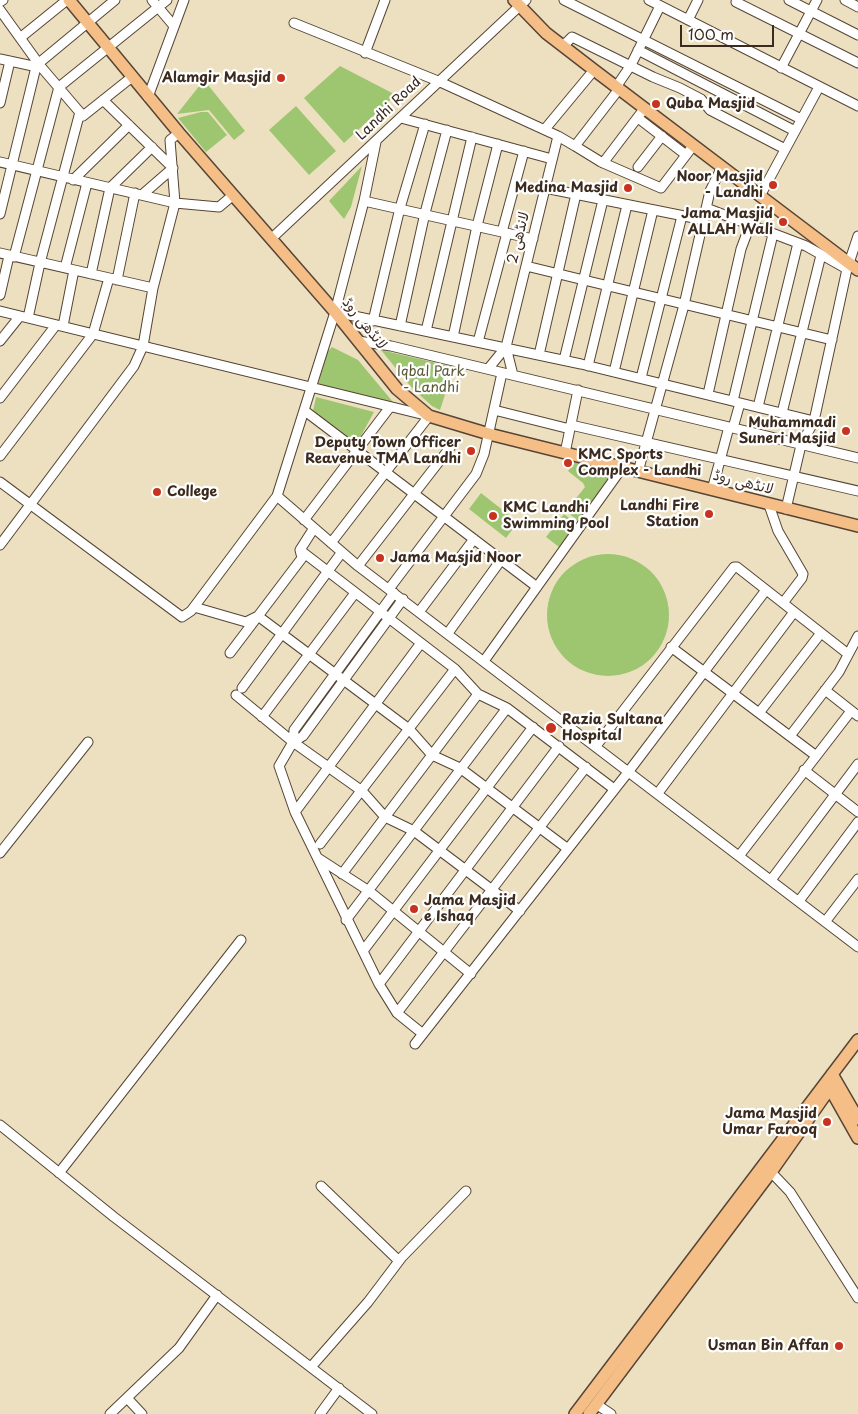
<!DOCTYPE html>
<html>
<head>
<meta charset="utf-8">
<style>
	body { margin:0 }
	#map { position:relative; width:858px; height:1414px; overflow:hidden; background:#ede0c0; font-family:"Playpen Sans",sans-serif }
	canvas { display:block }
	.scale { position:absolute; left:680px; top:25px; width:94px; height:22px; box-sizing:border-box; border:2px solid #3b2a1e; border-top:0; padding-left:6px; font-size:15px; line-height:18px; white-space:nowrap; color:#3b2a1e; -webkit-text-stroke:4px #fff; paint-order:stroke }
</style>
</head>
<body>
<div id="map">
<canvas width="858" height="1414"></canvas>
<div class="scale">100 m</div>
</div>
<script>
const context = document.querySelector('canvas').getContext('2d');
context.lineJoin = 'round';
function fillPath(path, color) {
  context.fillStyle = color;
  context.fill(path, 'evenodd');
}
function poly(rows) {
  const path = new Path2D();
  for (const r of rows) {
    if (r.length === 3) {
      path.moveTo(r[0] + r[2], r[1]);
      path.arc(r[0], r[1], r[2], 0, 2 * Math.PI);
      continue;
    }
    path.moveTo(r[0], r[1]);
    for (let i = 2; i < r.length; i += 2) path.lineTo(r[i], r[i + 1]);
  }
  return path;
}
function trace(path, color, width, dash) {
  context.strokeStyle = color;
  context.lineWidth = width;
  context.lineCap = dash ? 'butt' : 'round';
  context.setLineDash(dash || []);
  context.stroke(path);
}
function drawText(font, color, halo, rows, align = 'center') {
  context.font = font + ' "Playpen Sans","Playpen Sans Arabic",sans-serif';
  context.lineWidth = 4.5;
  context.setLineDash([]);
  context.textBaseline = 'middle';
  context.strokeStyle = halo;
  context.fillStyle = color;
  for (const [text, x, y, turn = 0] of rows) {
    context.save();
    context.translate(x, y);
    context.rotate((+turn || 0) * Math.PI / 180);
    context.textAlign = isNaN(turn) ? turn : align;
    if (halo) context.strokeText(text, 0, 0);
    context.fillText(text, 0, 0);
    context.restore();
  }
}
const green = poly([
	[340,66,396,95,344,143,304,98],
	[204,80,245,131,234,140,209,110,177,114],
	[296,106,336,151,309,175,269,130],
	[201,112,208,112,227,135,206,152,178,118],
	[362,166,351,207,344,219,329,201],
	[332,347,358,360,393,402,318,385,327,352],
	[381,350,454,367,440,410,432,406,412,388],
	[316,397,374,412,356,445,313,411],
	[575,462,614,472,578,521,566,511,585,487,583,483,568,471],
	[481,493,518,522,506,538,469,509],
	[564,514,577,524,559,547,546,537],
	[608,615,61]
]);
const minor = poly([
	[152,0,174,26],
	[564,0,801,119],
	[649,0,858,106],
	[789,0,858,35],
	[845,0,858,7],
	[0,2,3,0],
	[736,2,858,63],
	[0,10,41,67],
	[688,20,698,0],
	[294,23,438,81,558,136,506,347,488,369],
	[20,38,67,0],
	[563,46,572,37,653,77,680,88,701,99,710,110,785,149],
	[638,50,795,131],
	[365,53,385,0],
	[0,59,42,68,83,116,132,77],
	[39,63,115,0],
	[781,68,817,0],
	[616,87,631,65,660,6],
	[148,97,184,0],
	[103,100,173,168,143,194],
	[0,103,10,61],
	[401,118,552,159],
	[638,118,686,155],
	[545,129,594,70],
	[558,136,575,146,619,89],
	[575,146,601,162,661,188,693,146],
	[0,162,175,203,219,207,232,196],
	[603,163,644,109],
	[638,167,662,136],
	[73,180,129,125],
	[545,188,704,220],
	[760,196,819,87],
	[364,201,533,239],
	[706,208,806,246,847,269],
	[0,214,36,67],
	[502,232,524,151],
	[272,238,526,0],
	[0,253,153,288],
	[14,257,59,87,167,0],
	[526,266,832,340],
	[65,268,87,183],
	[91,274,110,188,152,147],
	[117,280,135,193],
	[0,295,9,256],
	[0,311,429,416,331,543],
	[335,312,581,364,814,421],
	[28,318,40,263,80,112],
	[373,321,400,208,425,124],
	[63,326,74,270],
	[400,326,425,213,447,130],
	[426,331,472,137],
	[453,337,477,226,498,144],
	[0,341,20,316],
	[358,341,391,346,858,458],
	[478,342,507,233],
	[506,347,513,375],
	[539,355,576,194],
	[564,360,603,200],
	[588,366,627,205],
	[614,372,653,210],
	[641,378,682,216],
	[708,394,741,249,750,225],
	[0,398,56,325],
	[733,401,773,234],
	[758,407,798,243],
	[494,410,570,429],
	[305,411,537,587],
	[782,413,821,255],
	[571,425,858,491],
	[733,428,740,403],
	[565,453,578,390],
	[0,456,93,334,109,278],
	[638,472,684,305,710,191,722,167],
	[0,482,182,617,191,611,277,496,335,312,364,201,376,142],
	[712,490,729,427],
	[277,496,358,566,858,947],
	[769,505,778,531,803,574,802,578,783,603],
	[786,509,801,445,814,421,847,269,858,236],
	[304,520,390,407],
	[0,545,134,366,143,346,153,288,175,203,170,140,179,133],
	[300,550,455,669,478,694,507,708,614,789],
	[358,566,452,445],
	[389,589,476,474,484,454,502,373],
	[403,599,303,736,293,742,279,766,295,812,379,984,397,1013,423,1034],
	[194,607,246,622,258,616,409,729,432,755,460,768,568,849],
	[419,612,474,539],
	[448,633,501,560],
	[671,647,815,755],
	[230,653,302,558,300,550,314,528],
	[484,661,622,468],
	[242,688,342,552],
	[825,690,858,716],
	[236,695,293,742,362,791,385,817,414,831,520,911],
	[759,713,821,633],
	[262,717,355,593],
	[790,736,839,672,858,636],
	[293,742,294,730,394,593],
	[596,746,734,567,737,567,848,654],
	[804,770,858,812],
	[658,793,794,612],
	[295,812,421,643],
	[320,844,455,669],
	[0,853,88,742],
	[739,856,851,711],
	[318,858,369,891,471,974],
	[342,874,478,694],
	[771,880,858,764],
	[799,901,858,822],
	[346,920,507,708],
	[825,922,858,879],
	[363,951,533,727],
	[379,984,559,746],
	[397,1013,586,767],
	[415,1044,629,771,766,590],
	[0,1125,114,1217,372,1414],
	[771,1172,790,1192,858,1298],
	[59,1173,241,940],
	[321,1186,399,1261],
	[311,1367,368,1302,402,1257,466,1191],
	[127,1398,142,1414],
	[596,1404,611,1414],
	[110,1414,179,1348,217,1295],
	[320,1414,339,1388]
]);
const major = poly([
	[69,0,179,133,335,312,397,389,429,416,489,434,858,526],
	[514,0,546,33,594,70,858,270],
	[832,1074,858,1119],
	[827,1083,858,1138],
	[575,1414,858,1040],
	[589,1414,771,1172,828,1091]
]);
const markers = [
	[281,78,5,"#c8321e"],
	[656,104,5,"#c8321e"],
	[773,185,5,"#c8321e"],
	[628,188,5,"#c8321e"],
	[783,222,5,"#c8321e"],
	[846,431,5,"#c8321e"],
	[471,451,5,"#c8321e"],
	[568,463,5,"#c8321e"],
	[157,492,5,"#c8321e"],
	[709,514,5,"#c8321e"],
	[493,516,5,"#c8321e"],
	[380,558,5,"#c8321e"],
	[551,728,6,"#c8321e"],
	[414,909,5,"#c8321e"],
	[827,1122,5,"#c8321e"],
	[839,1346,5,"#c8321e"]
];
const poiNames = [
	["Alamgir Masjid",271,78],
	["Quba Masjid",666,104,"left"],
	["Noor Masjid",763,177],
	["- Landhi",763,193],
	["Medina Masjid",618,188],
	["Jama Masjid",773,214],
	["ALLAH Wali",773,230],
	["Muhammadi",836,423],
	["Suneri Masjid",836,439],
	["Deputy Town Officer",461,443],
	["Reavenue TMA Landhi",461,459],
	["KMC Sports",578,455,"left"],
	["Complex - Landhi",578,471,"left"],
	["College",167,492,"left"],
	["Landhi Fire",699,506],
	["Station",699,522],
	["KMC Landhi",503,508,"left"],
	["Swimming Pool",503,524,"left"],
	["Jama Masjid Noor",390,558,"left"],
	["Razia Sultana",562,720,"left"],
	["Hospital",562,736,"left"],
	["Jama Masjid",424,901,"left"],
	["e Ishaq",424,917,"left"],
	["Jama Masjid",817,1114],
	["Umar Farooq",817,1130],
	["Usman Bin Affan",829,1346]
];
const streetNames = [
	["Landhi Road",389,109,-44],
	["لانڈھی 2",519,238,-76],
	["لانڈھی روڈ",364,324,51],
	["لانڈھی روڈ",743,483,14]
];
const parkNames = [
	["Iqbal Park",431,372],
	["- Landhi",431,388]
];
fillPath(green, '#9ec671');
trace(minor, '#564536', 11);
trace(major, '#564536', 14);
trace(minor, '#fff', 9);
trace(major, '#f6be87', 11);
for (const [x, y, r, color] of markers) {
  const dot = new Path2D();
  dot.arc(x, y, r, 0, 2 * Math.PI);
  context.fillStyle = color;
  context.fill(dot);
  trace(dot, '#fff', 2);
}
drawText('bold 14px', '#3b2a1e', '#fff', poiNames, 'right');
drawText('14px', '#3b2a1e', '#fff', streetNames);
drawText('14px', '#595937', '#fff', parkNames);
</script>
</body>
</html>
